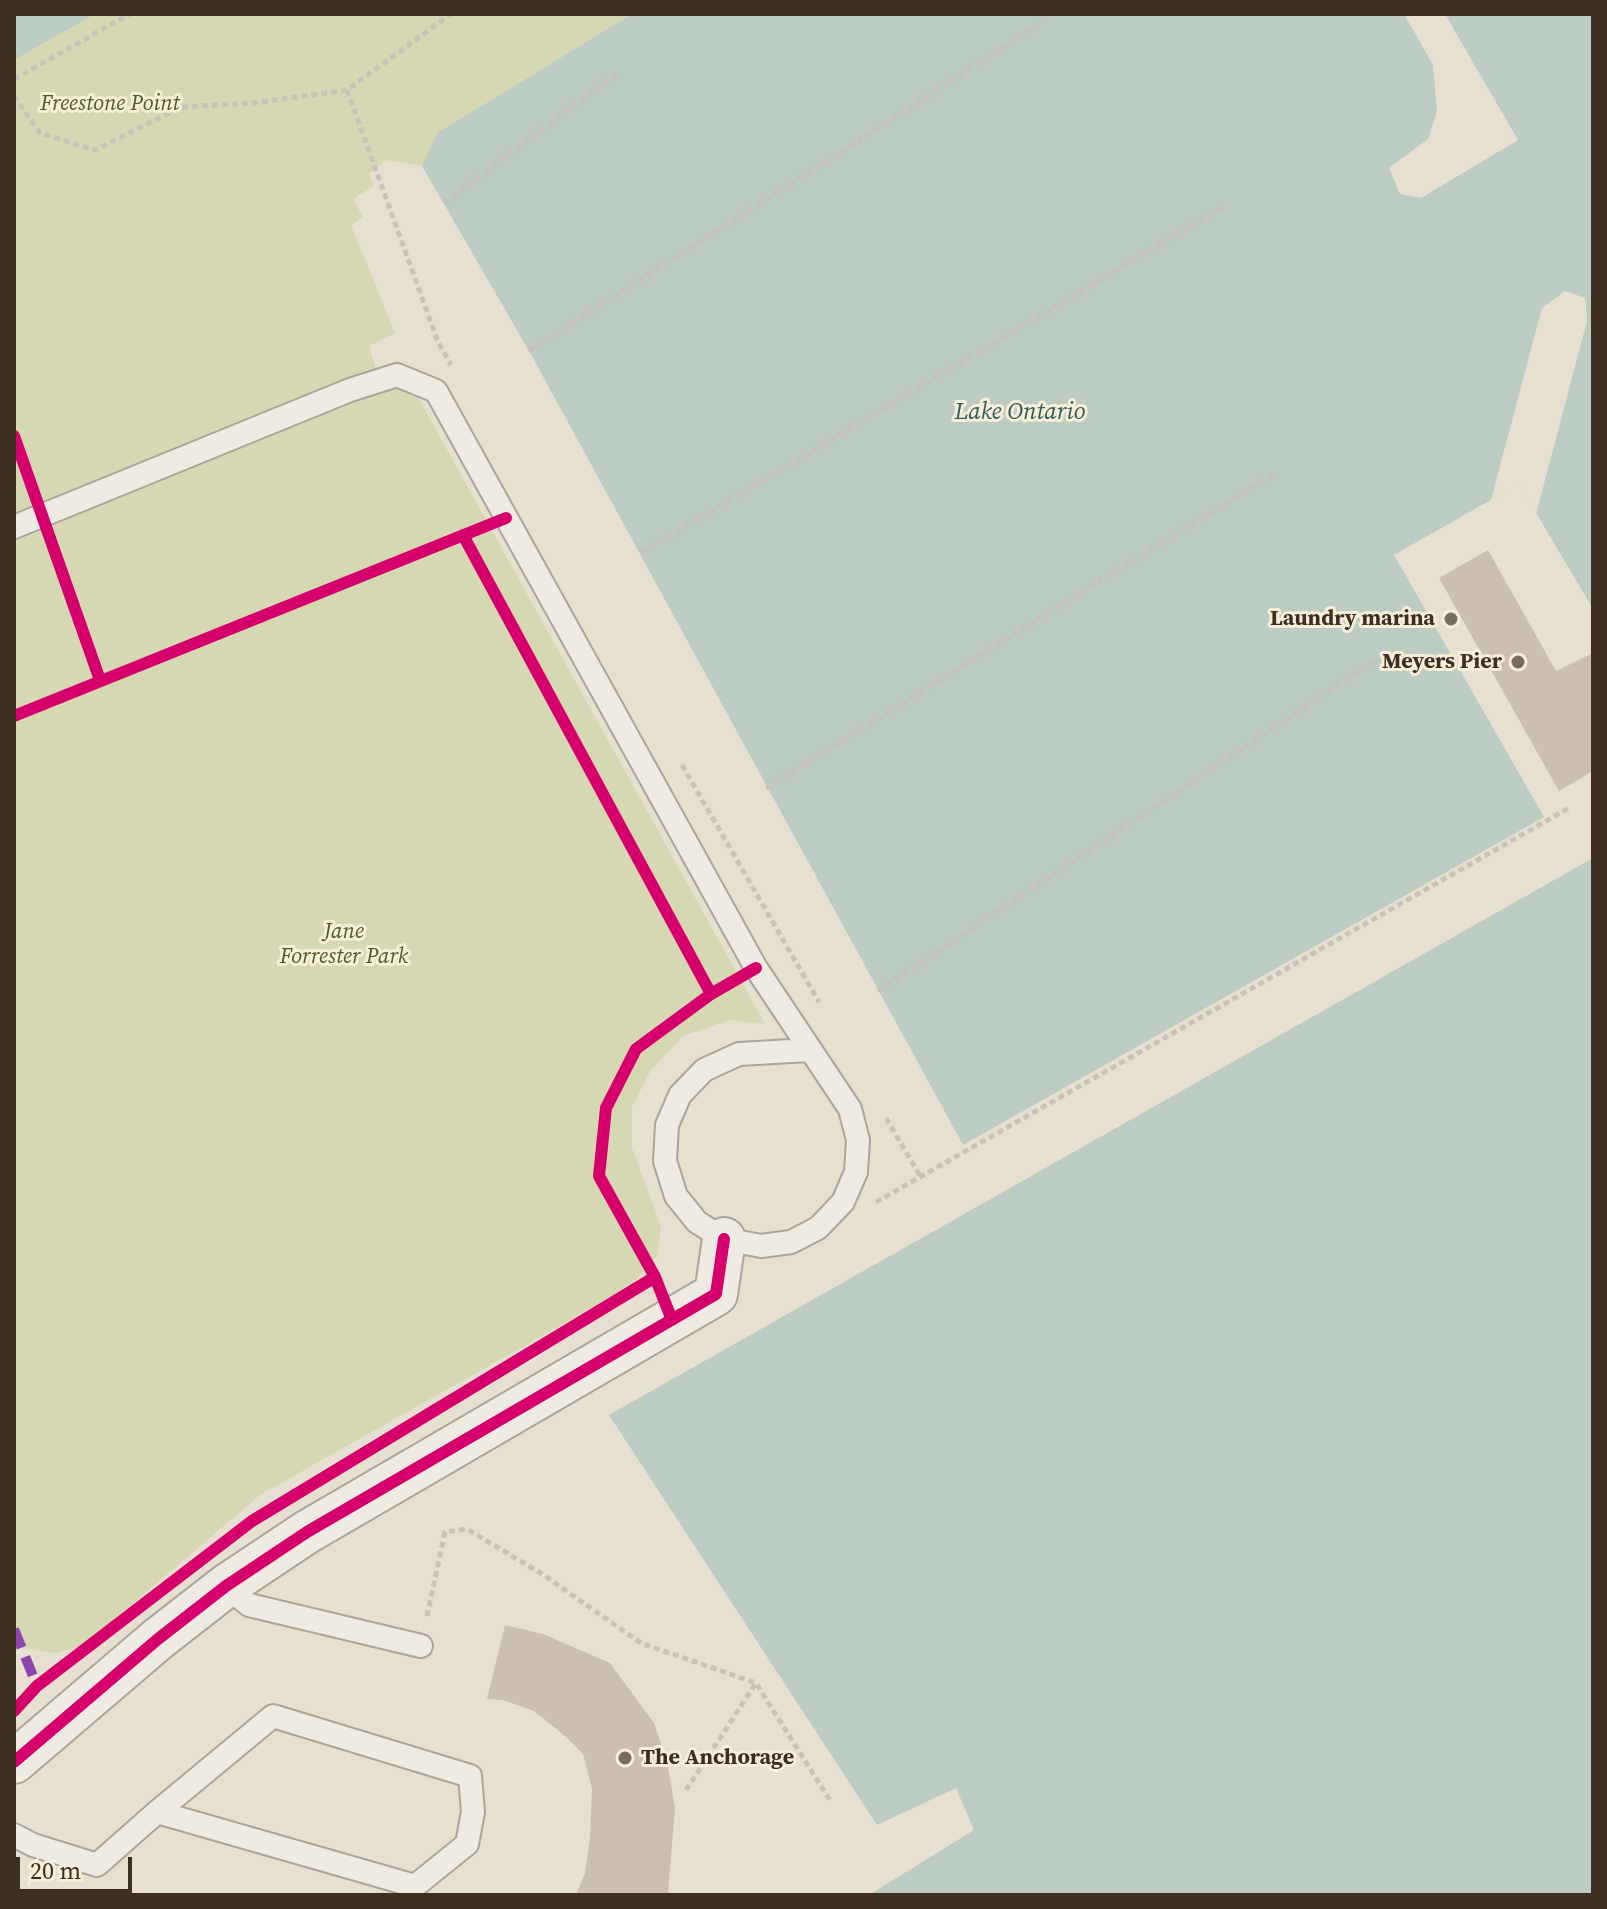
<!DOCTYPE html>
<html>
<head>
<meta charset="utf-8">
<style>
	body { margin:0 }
	#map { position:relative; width:1607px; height:1909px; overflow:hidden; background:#e7e0d1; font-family:"Source Serif 4",serif }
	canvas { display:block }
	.frame { position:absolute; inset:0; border:16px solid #3d2e20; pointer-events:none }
	.scale { position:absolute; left:16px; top:1857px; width:116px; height:36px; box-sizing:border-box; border:4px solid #3d2e20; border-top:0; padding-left:10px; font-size:24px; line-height:28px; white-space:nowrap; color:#3d2e20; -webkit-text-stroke:6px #f7eed8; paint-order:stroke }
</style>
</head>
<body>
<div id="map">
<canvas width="1607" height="1909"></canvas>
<div class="frame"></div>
<div class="scale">20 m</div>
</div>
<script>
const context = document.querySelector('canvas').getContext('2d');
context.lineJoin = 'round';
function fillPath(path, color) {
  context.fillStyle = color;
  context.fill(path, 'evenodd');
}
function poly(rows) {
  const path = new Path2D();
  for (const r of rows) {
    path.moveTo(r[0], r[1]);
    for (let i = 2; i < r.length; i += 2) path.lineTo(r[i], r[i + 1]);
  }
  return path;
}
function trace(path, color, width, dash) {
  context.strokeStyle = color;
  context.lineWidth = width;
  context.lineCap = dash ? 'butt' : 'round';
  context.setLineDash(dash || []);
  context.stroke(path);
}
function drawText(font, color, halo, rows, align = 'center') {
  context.font = font + ' "Source Serif 4",serif';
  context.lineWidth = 6;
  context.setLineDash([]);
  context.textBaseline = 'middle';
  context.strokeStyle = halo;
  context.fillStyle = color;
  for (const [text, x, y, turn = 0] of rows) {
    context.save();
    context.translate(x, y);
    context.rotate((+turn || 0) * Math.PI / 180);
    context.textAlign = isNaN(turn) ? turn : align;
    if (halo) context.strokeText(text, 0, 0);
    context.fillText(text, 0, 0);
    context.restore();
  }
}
const green = poly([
	[95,14,632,14,437,133,422,166,385,160,369,174,374,186,353,199,363,217,351,225,395,333,369,346,381,387,397,387,419,399,765,1024,730,1020,683,1036,651,1070,632,1107,632,1148,661,1226,658,1254,632,1285,260,1495,82,1647,55,1653,22,1648,14,1642,14,60]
]);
const water = poly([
	[14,14,95,14,14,60],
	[632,14,1593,14,1593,609,1519,484,1394,555,1544,817,963,1145,529,351,422,166,437,133],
	[1593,858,1593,1895,869,1895,974,1830,956,1788,877,1825,609,1415]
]);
const pier = poly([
	[1404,14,1445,14,1518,140,1421,198,1400,194,1389,168,1428,139,1437,111,1433,65],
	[1565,291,1585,298,1587,321,1536,514,1519,484,1491,500,1542,308]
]);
const building = poly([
	[1488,550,1556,671,1593,653,1593,771,1559,791,1439,578],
	[505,1625,543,1634,610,1663,654,1723,667,1761,675,1808,668,1895,576,1895,585,1873,590,1838,592,1789,583,1754,565,1736,534,1711,503,1700,487,1699]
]);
const path = poly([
	[14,79,130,14],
	[347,90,438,342,451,365],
	[14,96,40,133,95,150,181,107,254,103,347,90,451,14],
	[444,203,618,72],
	[529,351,1045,21],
	[641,553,1224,206],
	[682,765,819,1002],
	[766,788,1273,474],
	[878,991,1375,660],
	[886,1118,920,1176],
	[876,1202,1569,808],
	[427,1616,445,1532,467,1529,542,1574,641,1643,756,1683,831,1802],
	[686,1790,756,1683]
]);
const service = poly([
	[14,527,350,390,397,375,436,391,756,968,850,1109,858,1140,856,1172,843,1202,818,1228,791,1242,761,1246,724,1239,697,1222,676,1196,665,1161,667,1125,680,1095,704,1070,739,1054,809,1050],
	[226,1586,249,1605,421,1646],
	[14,1835,33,1845,97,1865,157,1812,273,1716,470,1776,473,1812,467,1844,415,1886,157,1812]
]);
const minor = poly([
	[14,1762,158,1639,226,1586,307,1532,716,1294,724,1239]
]);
const quiet = poly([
	[14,1629,37,1686]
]);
const cycleway = poly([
	[14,436,100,680],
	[463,535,711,994],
	[14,716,506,518],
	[672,1320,655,1277,599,1176,606,1108,636,1049,711,994,756,968],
	[14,1711,37,1686,252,1521,655,1277],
	[14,1762,158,1639,226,1586,307,1532,716,1294,724,1239]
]);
const markers = [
	[1451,619,8,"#786c5e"],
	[1518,662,8,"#786c5e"],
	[625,1758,8,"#786c5e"]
];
const parkNames = [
	["Freestone Point",110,104],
	["Jane",344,932],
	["Forrester Park",344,957]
];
const poiNames = [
	["Laundry marina",1435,619],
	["Meyers Pier",1502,662],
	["The Anchorage",641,1758,"left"]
];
const waterNames = [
	["Lake Ontario",1020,413]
];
fillPath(green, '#d6d7b3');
fillPath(water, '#bcccc2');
fillPath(pier, '#e7e0d1');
fillPath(building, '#cbbfb2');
trace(service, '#ada599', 26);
trace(minor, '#ada599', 46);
trace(path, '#c8c2b9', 5, [6, 4]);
trace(service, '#efebe3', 22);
trace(minor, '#efebe3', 42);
trace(quiet, '#8e44ad', 10, [20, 10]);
trace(cycleway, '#d6006c', 12);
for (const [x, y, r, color] of markers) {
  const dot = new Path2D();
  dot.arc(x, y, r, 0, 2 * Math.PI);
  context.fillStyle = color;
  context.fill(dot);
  trace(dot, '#f7eed8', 3);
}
drawText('italic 22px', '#4d5a26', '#f7eed8', parkNames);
drawText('bold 22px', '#3d2e20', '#f7eed8', poiNames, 'right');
drawText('italic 24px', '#2f5d5a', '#f7eed8', waterNames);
</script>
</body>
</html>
